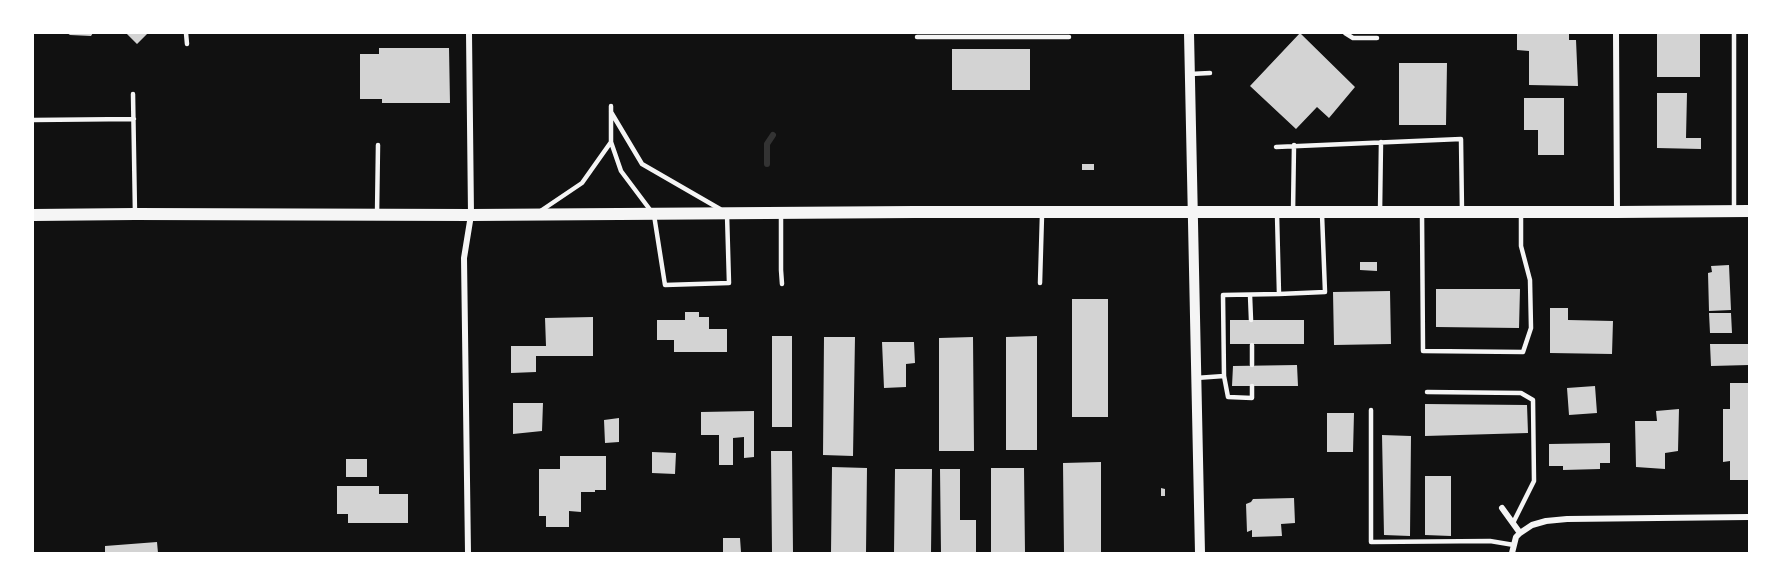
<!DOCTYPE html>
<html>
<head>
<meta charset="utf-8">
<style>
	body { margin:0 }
	#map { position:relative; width:1782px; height:586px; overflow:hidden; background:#111; font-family:"Exo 2",sans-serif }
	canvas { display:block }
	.frame { position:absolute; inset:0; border:34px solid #fff; pointer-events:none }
</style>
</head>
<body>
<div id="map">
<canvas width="1782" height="586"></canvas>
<div class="frame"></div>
</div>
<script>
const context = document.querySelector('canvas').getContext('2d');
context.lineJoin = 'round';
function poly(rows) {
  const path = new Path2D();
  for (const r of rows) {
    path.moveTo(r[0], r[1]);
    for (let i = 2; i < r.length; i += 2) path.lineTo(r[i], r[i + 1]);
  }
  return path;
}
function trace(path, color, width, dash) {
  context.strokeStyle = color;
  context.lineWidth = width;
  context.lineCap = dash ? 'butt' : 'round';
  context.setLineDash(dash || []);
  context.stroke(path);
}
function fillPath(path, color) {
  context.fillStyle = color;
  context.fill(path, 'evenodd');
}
const stream = poly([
	[767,164,767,144,773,135]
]);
const building = poly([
	[67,33,93,33,91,36,70,35],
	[126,33,148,33,137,44],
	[1300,33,1355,87,1329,118,1317,107,1296,129,1250,86],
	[1517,33,1569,34,1569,40,1576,40,1578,86,1529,85,1529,51,1517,50],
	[1657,33,1700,33,1700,77,1657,77],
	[379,48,449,48,450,103,382,103,382,99,360,99,360,54,379,54],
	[952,49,1030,49,1030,90,952,90],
	[1399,63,1447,63,1446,125,1399,125],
	[1657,93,1687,93,1686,138,1701,138,1701,149,1657,148],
	[1524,98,1564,98,1564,155,1538,155,1538,130,1524,130],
	[1082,164,1094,164,1094,170,1082,170],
	[1360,262,1377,262,1377,271,1360,270],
	[1729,265,1731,310,1709,311,1708,273,1712,272,1711,266],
	[1436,289,1520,289,1519,328,1436,327],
	[1390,291,1391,344,1334,345,1333,292],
	[1072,299,1108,299,1108,417,1072,417],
	[1550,308,1568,308,1568,320,1613,321,1612,354,1550,353],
	[685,312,699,312,699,317,709,317,709,329,727,329,727,352,674,352,674,340,657,340,657,320,685,320],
	[1709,313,1731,313,1732,333,1710,333],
	[593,317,593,356,536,356,536,372,511,373,511,346,546,346,545,318],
	[1230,320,1304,320,1304,344,1230,344],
	[772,336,792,336,792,427,772,427],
	[1037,336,1037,450,1006,450,1006,337],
	[824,337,855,337,853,456,823,455],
	[973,337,974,451,939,451,939,338],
	[882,342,914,342,915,363,906,364,906,387,884,388],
	[1710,344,1749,344,1749,365,1711,366],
	[1297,365,1298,386,1232,386,1233,366],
	[1730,383,1749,383,1749,480,1730,480,1730,461,1723,462,1723,409,1730,409],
	[1595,386,1597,413,1569,415,1567,388],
	[513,403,543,403,542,431,513,434],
	[1425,404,1527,405,1528,433,1425,436],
	[1679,409,1678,451,1665,453,1665,469,1636,467,1635,421,1657,421,1656,411],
	[754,411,754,457,744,458,744,437,733,438,733,465,719,465,719,435,701,435,701,412],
	[1327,413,1354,413,1353,452,1327,452],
	[619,418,619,442,605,443,604,420],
	[1382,435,1411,436,1410,536,1384,535],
	[1610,443,1610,463,1600,463,1600,469,1563,470,1563,466,1549,466,1549,444],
	[771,451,792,451,793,553,772,553],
	[652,452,676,453,675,474,652,473],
	[560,456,606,456,606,490,595,490,595,492,581,492,581,512,569,511,569,527,546,527,546,516,539,516,539,469,560,469],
	[346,459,367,459,367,477,346,477],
	[1101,462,1101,553,1064,553,1063,463],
	[832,467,867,468,866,553,831,553],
	[991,468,1024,468,1025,553,991,553],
	[895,469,932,469,931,553,894,553],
	[940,469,960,469,960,520,976,520,976,553,941,553],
	[1425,476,1451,476,1451,536,1425,535],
	[337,486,379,486,379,494,408,494,408,523,348,523,348,514,337,514],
	[1161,488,1165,489,1165,496,1161,496],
	[1294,498,1295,523,1281,524,1282,536,1252,537,1252,530,1247,532,1246,504,1251,502,1253,499],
	[723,538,740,538,741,552,723,552],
	[157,542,158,553,105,553,105,546]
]);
const service = poly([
	[186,33,187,44],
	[1345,33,1353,38,1377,38],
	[1734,33,1734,211],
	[917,37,1069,37],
	[1190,74,1210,73],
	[133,94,135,214],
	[611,106,611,142,621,171,654,215,665,285,729,283,727,214],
	[611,112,642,164,720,209],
	[33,120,134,119],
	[1276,147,1461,139,1462,212],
	[539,212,582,183,611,142],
	[1293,212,1294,145],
	[1380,212,1381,142],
	[377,215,378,145],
	[781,215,781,270,782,284],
	[1422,215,1423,351,1523,352,1531,328,1530,280,1521,246,1521,212],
	[1040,283,1042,215],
	[1279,294,1325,292,1322,214],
	[1250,295,1251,320],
	[1252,345,1252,365],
	[1224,376,1228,397,1252,398,1252,386],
	[1196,378,1224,376,1223,295,1279,294,1277,214],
	[1427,392,1521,393,1533,400,1534,481,1513,523],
	[1371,410,1371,542,1490,541,1514,545]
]);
const minor = poly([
	[1616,33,1617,212],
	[1502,508,1520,533],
	[468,553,464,258,471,215,469,33],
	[1512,553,1516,537,1520,533,1532,525,1546,521,1567,519,1749,517]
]);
const tertiary = poly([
	[1189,33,1200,553]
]);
const secondary = poly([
	[33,215,135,214,471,215,915,212,1617,212,1749,211]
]);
trace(stream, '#333', 6);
fillPath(building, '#d3d3d3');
trace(service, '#f5f5f5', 4.5);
trace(minor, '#f5f5f5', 6);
trace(tertiary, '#f5f5f5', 10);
trace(secondary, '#f5f5f5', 12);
</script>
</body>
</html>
